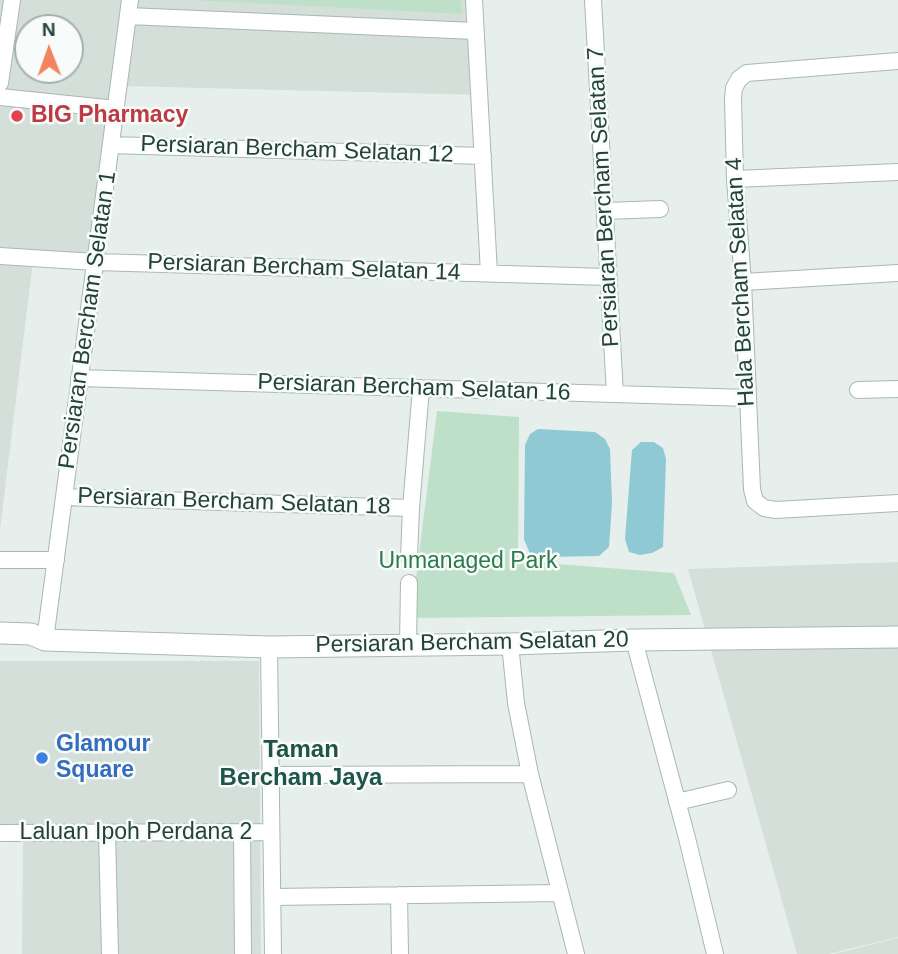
<!DOCTYPE html>
<html>
<head>
<meta charset="utf-8">
<style>
	body { margin:0 }
	#map { position:relative; width:898px; height:954px; overflow:hidden; background:#e6efeb; font-family:Helvetica,sans-serif }
	canvas { display:block }
	.north { position:absolute; left:14px; top:14px; width:70px; height:70px; box-sizing:border-box; background:#f7fbf9; border:2px solid #a3b1ad; border-radius:50%; rotate:359deg; font-size:19px; font-weight:700; line-height:28px; text-align:center; color:#24423a }
	.north::after { content:''; display:block; margin:auto; width:24px; height:32px; background:#f4845f; clip-path:polygon(50% 0,100% 100%,50% 72%,0 100%) }
</style>
</head>
<body>
<div id="map">
<canvas width="898" height="954"></canvas>
<div class="north">N</div>
</div>
<script>
const context = document.querySelector('canvas').getContext('2d');
context.lineJoin = 'round';
function fillPath(path, color) {
  context.fillStyle = color;
  context.fill(path, 'evenodd');
}
function poly(rows) {
  const path = new Path2D();
  for (const r of rows) {
    path.moveTo(r[0], r[1]);
    for (let i = 2; i < r.length; i += 2) path.lineTo(r[i], r[i + 1]);
  }
  return path;
}
function trace(path, color, width, dash) {
  context.strokeStyle = color;
  context.lineWidth = width;
  context.lineCap = dash ? 'butt' : 'round';
  context.setLineDash(dash || []);
  context.stroke(path);
}
function drawText(font, color, halo, rows, align = 'center') {
  context.font = font + ' Helvetica,sans-serif';
  context.lineWidth = 5;
  context.setLineDash([]);
  context.textBaseline = 'middle';
  context.strokeStyle = halo;
  context.fillStyle = color;
  for (const [text, x, y, turn = 0] of rows) {
    context.save();
    context.translate(x, y);
    context.rotate((+turn || 0) * Math.PI / 180);
    context.textAlign = isNaN(turn) ? turn : align;
    if (halo) context.strokeText(text, 0, 0);
    context.fillText(text, 0, 0);
    context.restore();
  }
}
const built = poly([
	[0,0,477,0,484,95,123,86,90,260,34,254,0,529],
	[28,28,70,28,70,70,28,70],
	[898,562,898,937,828,954,797,954,688,569],
	[0,661,259,661,261,954,22,954,23,835,0,834],
	[898,938,898,954,834,954]
]);
const green = poly([
	[192,0,461,0,462,14],
	[437,411,519,417,518,561,674,573,691,615,411,618]
]);
const water = poly([
	[538,429,595,432,605,439,610,449,612,503,609,547,599,556,547,557,530,554,524,539,525,445,530,434],
	[641,442,654,442,663,448,666,459,663,547,652,553,640,555,629,552,625,539,632,450]
]);
const minor = poly([
	[474,0,489,273],
	[593,0,615,394],
	[128,16,475,31],
	[898,61,747,73,739,79,734,88,733,99,735,179,743,282,752,489,755,501,764,508,776,510,898,503],
	[0,83,12,0],
	[0,97,116,109],
	[111,145,483,156],
	[735,179,898,172],
	[605,211,660,209],
	[0,256,95,262,608,277],
	[743,282,898,273],
	[79,378,748,398],
	[858,390,898,389],
	[64,497,411,508,421,388],
	[409,557,411,508],
	[0,560,56,560],
	[45,640,130,0],
	[634,640,687,838,715,954],
	[510,644,516,703,530,774,576,954],
	[408,645,409,583],
	[269,647,273,954],
	[270,775,530,774],
	[677,802,728,790],
	[242,832,243,954],
	[0,833,271,832],
	[107,833,110,954],
	[399,895,400,954],
	[273,897,560,893]
]);
const tertiary = poly([
	[0,633,31,634,45,640,269,647,510,644,634,640,898,637]
]);
const markers = [
	[17,116,7,"#e0444e"],
	[42,758,7,"#3f7fe0"]
];
const healthNames = [
	["BIG Pharmacy",31,116]
];
const streetNames = [
	["Persiaran Bercham Selatan 12",297,150,2],
	["Persiaran Bercham Selatan 7",604,197,-93],
	["Persiaran Bercham Selatan 14",304,268,2],
	["Hala Bercham Selatan 4",741,282,-93],
	["Persiaran Bercham Selatan 1",88,320,-82],
	["Persiaran Bercham Selatan 16",414,388,2],
	["Persiaran Bercham Selatan 18",234,502,2],
	["Persiaran Bercham Selatan 20",472,643,-1],
	["Laluan Ipoh Perdana 2",136,833]
];
const parkNames = [
	["Unmanaged Park",468,562]
];
const shopNames = [
	["Glamour",56,745],
	["Square",56,771]
];
const neighbourhoodNames = [
	["Taman",301,750],
	["Bercham Jaya",301,778]
];
fillPath(built, '#d4dfda');
fillPath(green, '#bfe0c8');
fillPath(water, '#8ec9d4');
trace(minor, '#a8b8b2', 18);
trace(tertiary, '#a8b8b2', 23);
trace(minor, '#fff', 16);
trace(tertiary, '#fff', 21);
for (const [x, y, r, color] of markers) {
  const dot = new Path2D();
  dot.arc(x, y, r, 0, 2 * Math.PI);
  context.fillStyle = color;
  context.fill(dot);
  trace(dot, '#f7fbf9', 2.5);
}
drawText('bold 23px', '#be3a42', '#f7fbf9', healthNames, 'left');
drawText('23px', '#24423a', '#f7fbf9', streetNames);
drawText('23px', '#2d7a4b', '#f7fbf9', parkNames);
drawText('bold 23px', '#366cbe', '#f7fbf9', shopNames, 'left');
drawText('bold 24px', '#1f5548', '#f7fbf9', neighbourhoodNames);
</script>
</body>
</html>
